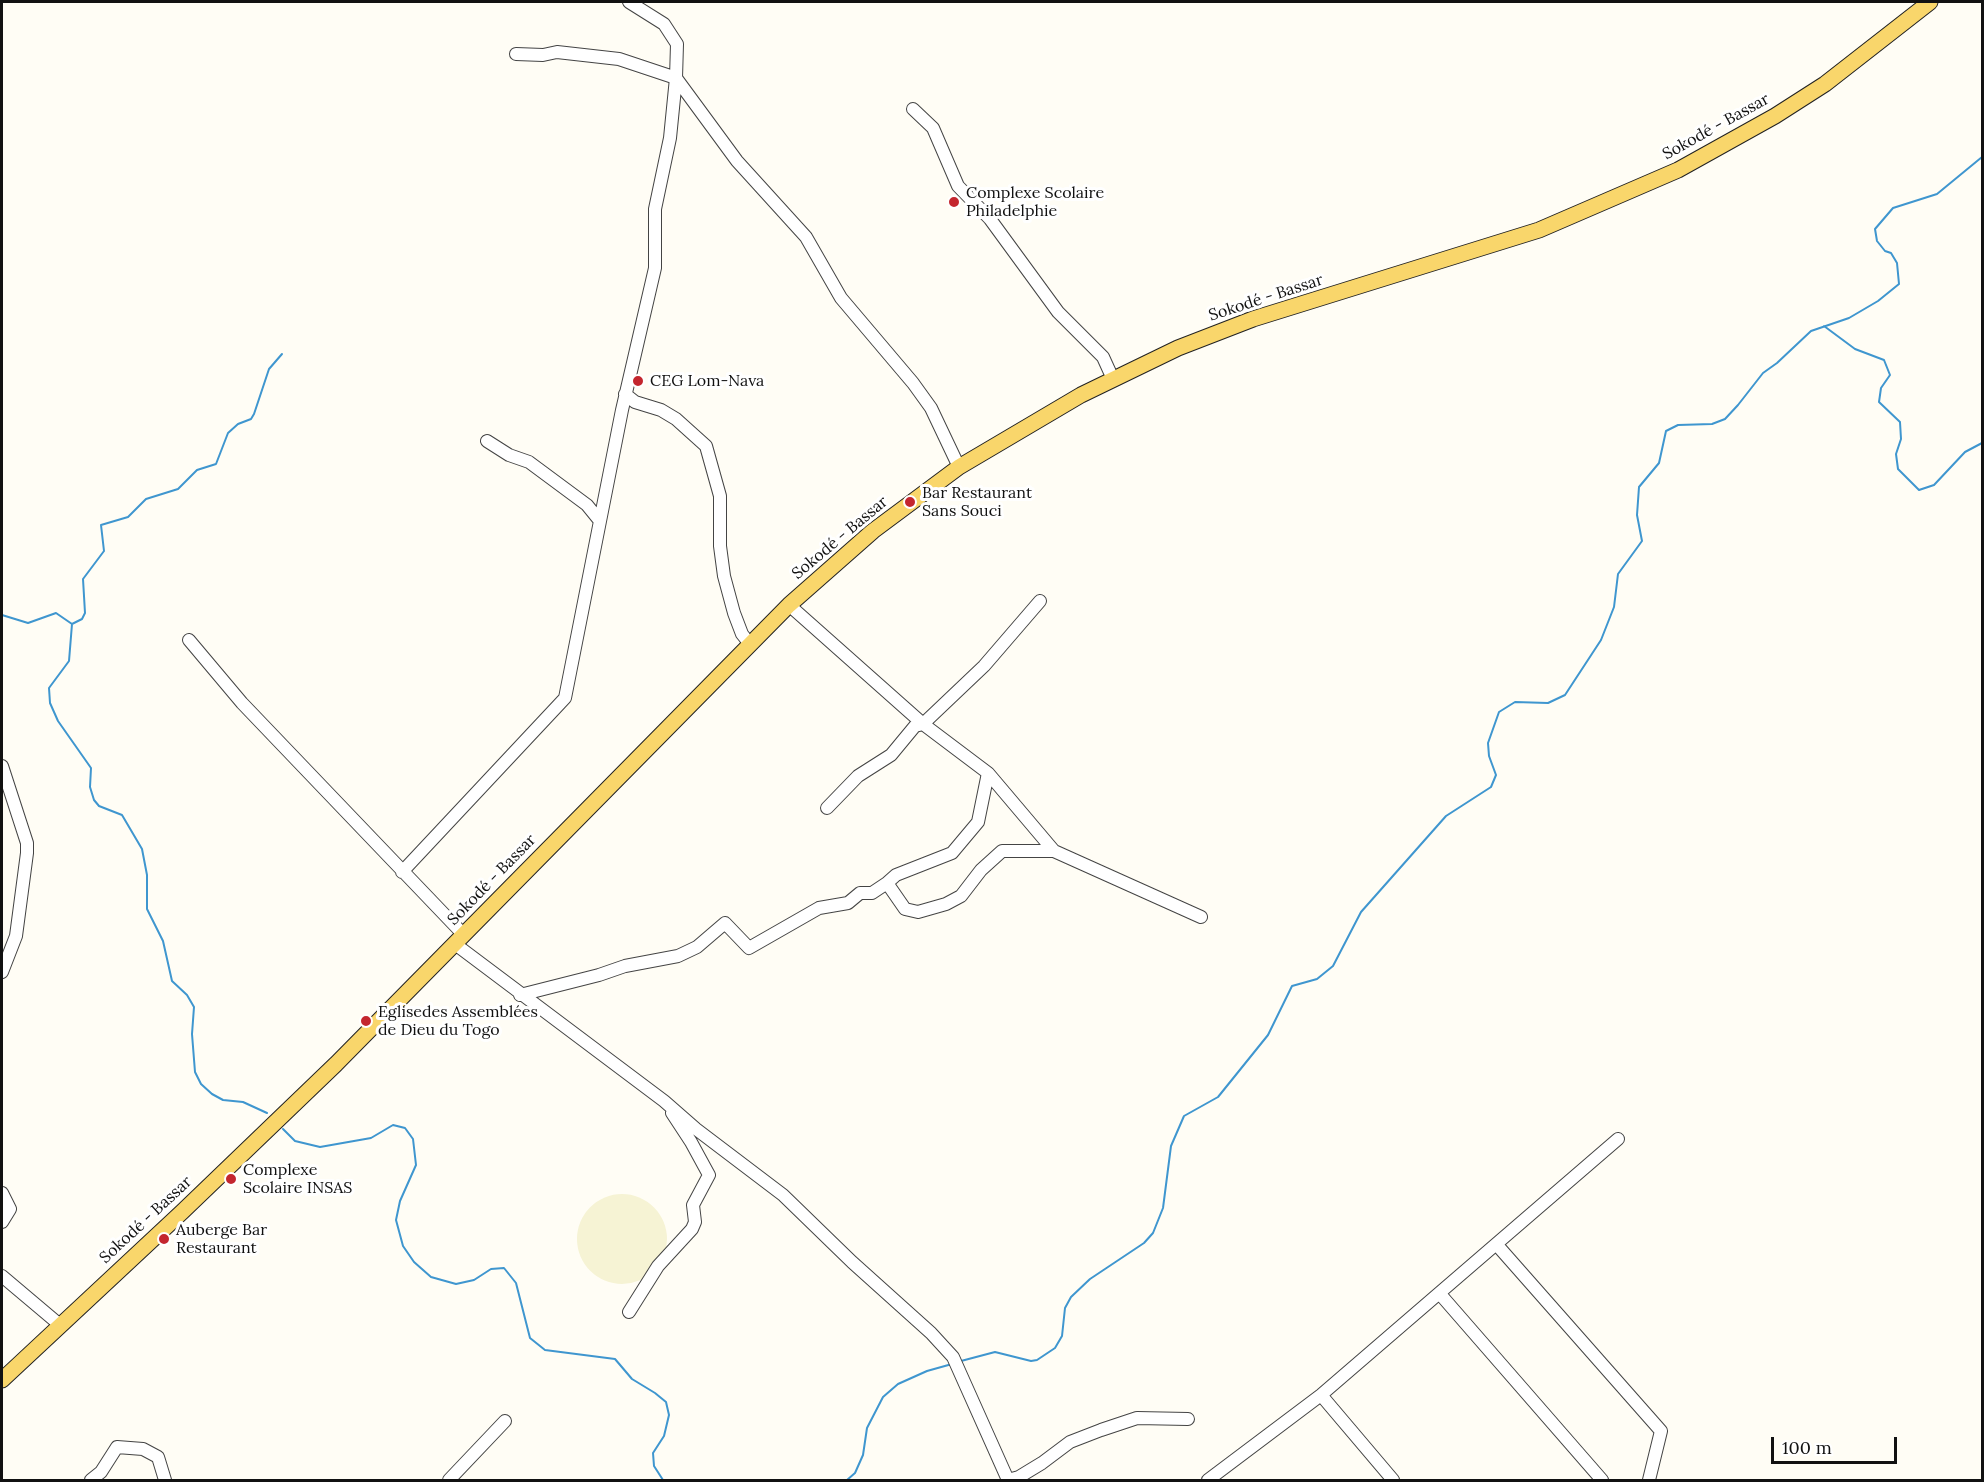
<!DOCTYPE html>
<html>
<head>
<meta charset="utf-8">
<style>
	body { margin:0 }
	#map { position:relative; width:1984px; height:1482px; overflow:hidden; background:#fffdf5; font-family:Lora,serif }
	canvas { display:block }
	.frame { position:absolute; inset:0; border:3px solid #111; pointer-events:none }
	.scale { position:absolute; left:1771px; top:1437px; width:126px; height:27px; box-sizing:border-box; border:3px solid #111; border-top:0; padding-left:8px; font-size:18px; line-height:21px; white-space:nowrap; color:#111; -webkit-text-stroke:4px #fff; paint-order:stroke }
</style>
</head>
<body>
<div id="map">
<canvas width="1984" height="1482"></canvas>
<div class="frame"></div>
<div class="scale">100 m</div>
</div>
<script>
const context = document.querySelector('canvas').getContext('2d');
context.lineJoin = 'round';
function fillPath(path, color) {
  context.fillStyle = color;
  context.fill(path, 'evenodd');
}
function poly(rows) {
  const path = new Path2D();
  for (const r of rows) {
    if (r.length === 3) {
      path.moveTo(r[0] + r[2], r[1]);
      path.arc(r[0], r[1], r[2], 0, 2 * Math.PI);
      continue;
    }
    path.moveTo(r[0], r[1]);
    for (let i = 2; i < r.length; i += 2) path.lineTo(r[i], r[i + 1]);
  }
  return path;
}
function trace(path, color, width, dash) {
  context.strokeStyle = color;
  context.lineWidth = width;
  context.lineCap = dash ? 'butt' : 'round';
  context.setLineDash(dash || []);
  context.stroke(path);
}
function drawText(font, color, halo, rows, align = 'center') {
  context.font = font + ' Lora,serif';
  context.lineWidth = 6;
  context.setLineDash([]);
  context.textBaseline = 'middle';
  context.strokeStyle = halo;
  context.fillStyle = color;
  for (const [text, x, y, turn = 0] of rows) {
    context.save();
    context.translate(x, y);
    context.rotate((+turn || 0) * Math.PI / 180);
    context.textAlign = isNaN(turn) ? turn : align;
    if (halo) context.strokeText(text, 0, 0);
    context.fillText(text, 0, 0);
    context.restore();
  }
}
const farmland = poly([
	[622,1239,45]
]);
const stream = poly([
	[1824,326,1855,349,1884,360,1890,375,1881,388,1879,402,1900,422,1901,439,1896,454,1898,469,1919,490,1934,485,1965,452,1982,443],
	[2,615,28,623,56,613,72,624,69,661,49,688,50,703,58,721,91,768,90,787,94,800,99,806,122,815,142,849,147,875,147,909,163,941,172,981,187,995,194,1007,192,1034,195,1072,201,1084,212,1094,223,1100,243,1102,267,1113],
	[72,624,82,619,85,613,83,579,104,551,101,525,128,517,146,499,178,489,197,470,216,464,228,433,238,424,251,419,254,414,269,369,282,354],
	[283,1129,295,1141,320,1147,371,1138,393,1125,405,1128,413,1139,416,1165,400,1201,396,1220,403,1246,414,1262,431,1277,456,1284,474,1280,491,1269,504,1268,516,1283,530,1338,545,1350,615,1359,632,1379,655,1393,666,1402,669,1415,664,1436,653,1453,654,1466,663,1480],
	[961,1361,995,1352,1031,1361,1037,1360,1055,1348,1062,1336,1065,1308,1071,1297,1090,1279,1144,1243,1153,1233,1163,1208,1171,1146,1184,1116,1218,1097,1268,1035,1292,986,1317,979,1333,966,1361,912,1446,816,1491,787,1496,775,1489,756,1488,743,1499,712,1515,702,1548,703,1565,695,1601,640,1614,607,1618,574,1642,541,1637,515,1639,487,1659,463,1666,431,1678,425,1712,424,1725,419,1738,405,1763,373,1777,363,1811,331,1849,318,1878,301,1899,284,1897,263,1891,253,1885,251,1877,241,1875,229,1893,208,1937,194,1982,157],
	[847,1480,855,1473,863,1455,867,1428,883,1397,898,1384,927,1371,952,1364]
]);
const minor = poly([
	[629,2,664,24,677,44,676,78,737,161,806,237,841,298,913,383,931,408,959,467],
	[913,109,933,128,958,186,990,219,1058,312,1103,357,1113,379],
	[625,394,635,402,661,410,676,419,706,446,720,496,720,546,724,576,734,613,742,634,750,644],
	[487,441,509,455,529,462,587,505,600,521],
	[789,605,923,724,988,773,1054,851],
	[189,640,242,703,463,934],
	[2,766,27,843,27,853,16,936,2,972],
	[827,808,858,776,891,755,915,726,923,724,984,666,1040,601],
	[402,872,565,698,622,410,655,268,655,209,670,138,676,78,619,59,557,52,543,55,516,54],
	[887,883,896,875,952,853,978,822,988,773],
	[455,944,664,1101,696,1129,783,1195,852,1262,931,1333,953,1357,1008,1480],
	[520,995,599,975,625,966,678,956,697,947,725,923,749,948,819,908,848,903,860,893,872,893,887,883,905,909,918,912,946,904,961,896,981,870,1002,851,1054,851,1201,917],
	[2,1193,10,1209,2,1222],
	[1497,1245,1661,1431,1649,1480],
	[2,1276,60,1325],
	[1440,1294,1602,1480],
	[629,1312,658,1266,692,1229,695,1222,693,1205,709,1175,691,1142,672,1113],
	[1321,1395,1393,1480],
	[91,1480,101,1472,117,1447,143,1449,158,1457,165,1480],
	[449,1480,505,1421],
	[1008,1480,1019,1477,1042,1463,1070,1442,1101,1430,1137,1418,1188,1419],
	[1208,1480,1321,1395,1618,1139]
]);
const major = poly([
	[2,1380,182,1212,336,1064,789,605,873,531,959,467,1081,395,1178,348,1253,319,1539,230,1678,170,1775,116,1825,84,1930,2]
]);
const markers = [
	[954,202,6,"#c4262e"],
	[638,381,6,"#c4262e"],
	[910,502,6,"#c4262e"],
	[366,1021,6,"#c4262e"],
	[231,1179,6,"#c4262e"],
	[164,1239,6,"#c4262e"]
];
const streetNames = [
	["Sokodé - Bassar",1716,127,-29],
	["Sokodé - Bassar",1266,298,-18],
	["Sokodé - Bassar",840,538,-40],
	["Sokodé - Bassar",492,880,-46],
	["Sokodé - Bassar",146,1220,-43]
];
const poiNames = [
	["Complexe Scolaire",966,193],
	["Philadelphie",966,211],
	["CEG Lom-Nava",650,381],
	["Bar Restaurant",922,493],
	["Sans Souci",922,511],
	["Eglisedes Assemblées",378,1012],
	["de Dieu du Togo",378,1030],
	["Complexe",243,1170],
	["Scolaire INSAS",243,1188],
	["Auberge Bar",176,1230],
	["Restaurant",176,1248]
];
fillPath(farmland, '#f6f3d4');
trace(stream, '#3f96cf', 2);
trace(minor, '#444', 14);
trace(major, '#222', 17);
trace(minor, '#fff', 12);
trace(major, '#f9d66b', 15);
for (const [x, y, r, color] of markers) {
  const dot = new Path2D();
  dot.arc(x, y, r, 0, 2 * Math.PI);
  context.fillStyle = color;
  context.fill(dot);
  trace(dot, '#fff', 2);
}
drawText('16px', '#111', '#fff', streetNames);
drawText('16px', '#111', '#fff', poiNames, 'left');
</script>
</body>
</html>
